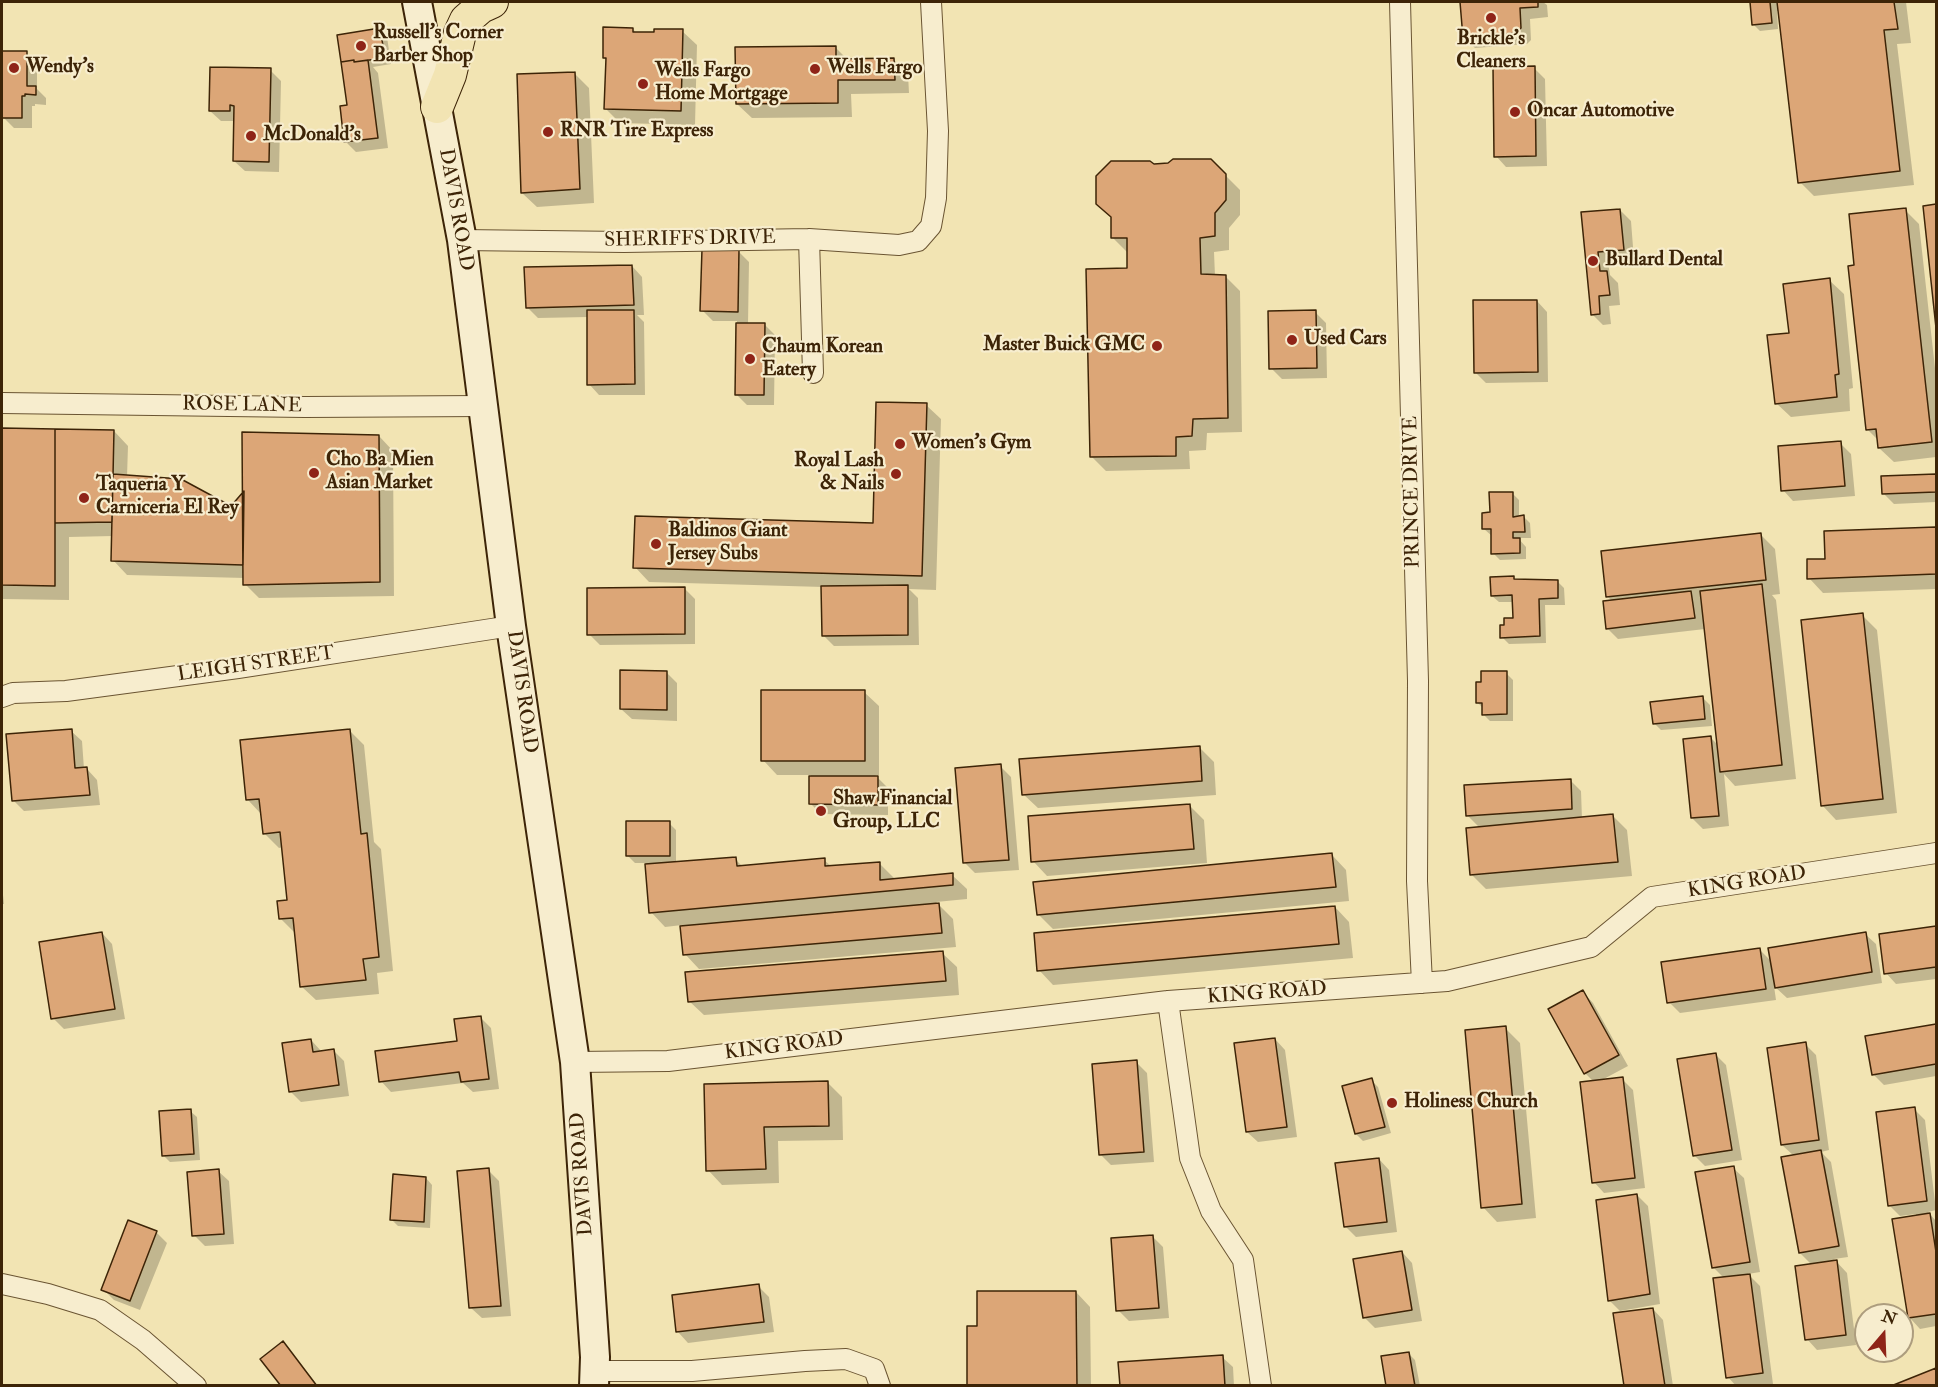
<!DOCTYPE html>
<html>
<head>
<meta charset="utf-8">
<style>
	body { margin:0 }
	#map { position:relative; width:1938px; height:1387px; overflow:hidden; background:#f2e4b3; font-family:"IM FELL Double Pica",serif }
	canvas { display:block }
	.frame { position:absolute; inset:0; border:3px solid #3d2407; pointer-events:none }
	.north { position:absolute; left:1854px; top:1303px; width:60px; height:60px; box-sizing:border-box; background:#f7edce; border:2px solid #ad9d7e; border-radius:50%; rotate:19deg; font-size:16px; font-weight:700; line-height:24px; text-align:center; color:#3d2407 }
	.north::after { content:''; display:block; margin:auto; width:21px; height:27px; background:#8f2418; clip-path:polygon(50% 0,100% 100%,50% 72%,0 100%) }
</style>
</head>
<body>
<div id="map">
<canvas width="1938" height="1387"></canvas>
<div class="frame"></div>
<div class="north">N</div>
</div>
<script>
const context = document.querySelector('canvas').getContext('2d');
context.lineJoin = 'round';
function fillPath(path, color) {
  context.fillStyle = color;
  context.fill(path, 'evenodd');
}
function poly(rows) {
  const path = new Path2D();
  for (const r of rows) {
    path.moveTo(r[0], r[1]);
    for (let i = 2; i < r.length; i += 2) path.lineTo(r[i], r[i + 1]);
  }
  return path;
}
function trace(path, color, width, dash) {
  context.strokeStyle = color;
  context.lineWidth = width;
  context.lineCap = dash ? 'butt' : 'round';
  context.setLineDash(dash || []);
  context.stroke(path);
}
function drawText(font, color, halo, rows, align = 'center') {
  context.font = font + ' "IM FELL Double Pica",serif';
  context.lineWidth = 4.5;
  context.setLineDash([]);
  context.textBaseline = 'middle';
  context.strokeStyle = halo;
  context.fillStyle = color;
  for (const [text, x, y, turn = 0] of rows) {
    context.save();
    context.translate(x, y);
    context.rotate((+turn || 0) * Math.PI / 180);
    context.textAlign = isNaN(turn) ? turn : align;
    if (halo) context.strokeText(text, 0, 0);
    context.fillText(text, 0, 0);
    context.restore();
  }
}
const shadow = poly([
	[1461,2,1543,2,1547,5,1548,17,1530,19,1531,40,1527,44,1475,48,1464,37],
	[1751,2,1775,2,1779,5,1778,2,1906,2,1911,43,1897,44,1914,185,1814,196,1800,182,1779,11,1777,11,1778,29,1760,31,1753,24],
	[633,29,637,34,682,31,697,45,695,125,620,123,606,109,607,61,604,58],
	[380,30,387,37,391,64,373,67,378,73,388,148,356,152,346,142,348,106],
	[835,47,848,60,894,60,908,74,909,93,851,94,852,117,752,118,737,104],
	[2,52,26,53,37,64,37,89,46,98,46,105,35,104,35,106,32,106,32,128,14,128,3,117,4,105,2,103],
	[1534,68,1545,79,1547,166,1506,167,1496,156],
	[270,70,281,81,279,172,245,171,234,161,235,121,221,121,210,111],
	[574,73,589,88,594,203,537,207,522,193],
	[1210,160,1240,190,1240,215,1229,228,1229,250,1214,252,1215,276,1225,276,1240,291,1242,432,1207,433,1206,450,1189,451,1190,469,1106,471,1091,456,1128,269,1127,252,1113,238,1113,219,1097,203,1154,166],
	[1936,206,1936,314,1925,207],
	[1620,210,1631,221,1634,260,1608,262,1610,275,1618,283,1620,305,1609,306,1611,324,1603,325,1592,314,1583,213],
	[1905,210,1919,224,1936,377,1936,457,1894,462,1879,448,1878,440,1868,430,1856,267],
	[739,252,749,262,748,324,765,325,775,335,774,405,747,405,736,394,737,321,713,321,702,310],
	[632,266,642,277,644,315,637,315,644,322,645,395,599,395,589,384,588,317,538,318,527,307],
	[1829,280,1844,294,1853,388,1849,389,1850,411,1791,417,1776,403,1791,335],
	[1537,301,1547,312,1548,382,1486,383,1475,372],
	[1315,312,1326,323,1327,378,1282,379,1271,368],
	[926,405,941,419,936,590,909,589,918,598,919,645,834,646,823,635,823,587,649,582,635,567,874,525],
	[2,429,114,431,128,446,127,477,231,508,379,436,393,451,394,596,259,598,245,584,245,578,127,575,113,560,113,536,69,537,69,600,2,599],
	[1840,443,1851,454,1855,496,1793,501,1783,490],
	[1936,476,1936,502,1894,504,1883,493,1883,478],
	[1512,493,1519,500,1519,517,1523,516,1530,523,1531,538,1518,538,1526,547,1526,559,1500,560,1493,553,1492,536,1484,529,1491,514],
	[1936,529,1936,589,1823,593,1809,578,1827,560,1826,533],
	[1761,535,1775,549,1780,594,1772,595,1776,600,1796,779,1735,786,1724,774,1729,826,1703,829,1692,818,1711,738,1718,745,1705,629,1618,639,1607,628,1613,602,1608,597],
	[1513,578,1516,581,1557,581,1564,588,1565,605,1545,605,1546,643,1509,644,1502,637,1515,619,1514,602,1499,602,1492,596],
	[684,588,695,599,695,644,600,645,589,634],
	[1862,615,1877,630,1897,813,1836,820,1822,805],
	[667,673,677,683,677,721,632,719,621,709],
	[1506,673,1513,680,1513,721,1490,721,1483,714,1483,708,1477,702],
	[864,692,879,706,879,775,875,775,888,788,888,815,821,814,810,803,811,775,777,775,763,760],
	[1703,698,1710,705,1712,726,1661,730,1654,723],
	[71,731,82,741,84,769,87,769,97,780,100,805,24,811,13,800],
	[350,731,364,745,374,842,381,849,393,971,377,973,379,994,316,1000,301,986,295,933,280,918,289,901,283,847,279,848,264,833,262,815,248,800],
	[1199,747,1214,762,1216,795,1038,808,1023,794],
	[1000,766,1011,777,1019,870,975,873,965,863],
	[1570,780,1581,791,1582,819,1613,816,1627,830,1632,876,1486,889,1471,874,1480,828,1467,815],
	[1190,806,1204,820,1207,863,1047,876,1033,861],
	[669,823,676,830,676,863,735,859,743,867,824,860,832,867,879,863,894,878,894,880,952,875,967,889,967,899,936,902,953,919,956,947,699,969,685,954,682,925,665,927,651,912,646,863,635,863,628,856],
	[1332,855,1346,870,1349,901,1053,929,1038,914],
	[2,886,4,904,2,904],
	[1335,907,1349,922,1353,958,1053,985,1039,970],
	[1936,927,1936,979,1896,984,1886,973,1880,935],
	[102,933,112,944,125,1019,64,1029,53,1018],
	[1865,934,1876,944,1882,983,1787,998,1774,986,1776,1000,1680,1013,1669,1002,1760,950,1772,962],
	[942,953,957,967,959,995,704,1015,689,1001],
	[1583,992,1593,1003,1628,1066,1600,1081,1622,1079,1633,1090,1645,1188,1604,1193,1594,1182,1594,1082,1585,1073],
	[480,1017,491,1028,499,1089,473,1092,463,1083,391,1092,381,1081,459,1043],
	[1936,1025,1936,1076,1884,1085,1873,1074,1867,1037],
	[1505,1028,1520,1043,1536,1218,1497,1222,1483,1207],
	[1275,1039,1285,1050,1297,1137,1258,1142,1247,1132],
	[311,1040,322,1052,333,1050,344,1061,349,1096,301,1102,291,1092],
	[1805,1044,1816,1055,1829,1150,1821,1152,1831,1162,1848,1257,1834,1259,1847,1273,1856,1345,1817,1350,1807,1339,1812,1265,1800,1253,1794,1156,1782,1145],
	[1715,1054,1726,1065,1742,1160,1705,1166,1695,1156],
	[1136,1062,1147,1073,1154,1162,1111,1165,1101,1155],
	[1371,1080,1378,1087,1391,1133,1363,1141,1356,1134],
	[828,1083,842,1097,843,1140,778,1141,779,1183,722,1185,708,1170,706,1086],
	[1914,1109,1925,1120,1936,1210,1928,1212,1936,1221,1936,1326,1920,1329,1910,1318,1916,1214,1900,1216,1889,1205],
	[190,1111,197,1117,200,1160,170,1162,163,1155],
	[1379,1159,1389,1170,1397,1232,1356,1237,1345,1226],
	[1733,1168,1744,1178,1760,1272,1748,1274,1760,1286,1773,1384,1736,1386,1728,1377,1724,1278,1713,1267],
	[488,1170,499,1181,511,1316,482,1318,471,1308],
	[218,1171,229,1181,234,1244,205,1246,194,1235],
	[426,1178,432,1185,430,1228,398,1226,391,1219],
	[1637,1195,1648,1206,1660,1304,1620,1311,1609,1300],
	[156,1232,167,1243,140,1310,114,1300,103,1289],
	[1152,1236,1163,1247,1169,1318,1129,1321,1118,1310],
	[1402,1252,1412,1263,1422,1321,1375,1328,1365,1318],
	[758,1286,769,1297,774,1332,688,1343,678,1332],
	[1076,1292,1090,1307,1091,1386,969,1386],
	[1653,1309,1663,1320,1673,1386,1625,1386],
	[283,1343,293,1354,318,1386,283,1386],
	[1408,1353,1415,1360,1420,1386,1388,1386],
	[1222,1357,1233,1367,1234,1386,1121,1386]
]);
const building = poly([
	[1460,2,1538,2,1538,7,1520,8,1521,28,1516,33,1463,38,1460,2],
	[1750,2,1770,2,1772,23,1752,25,1750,2],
	[1777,2,1894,2,1898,29,1884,30,1900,171,1798,183,1777,2],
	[603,27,633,28,633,32,654,32,654,29,683,29,681,111,604,109,606,58,603,58,603,27],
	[380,28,385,58,354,62,354,60,341,62,337,35,380,28],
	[836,46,836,59,894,58,895,80,838,80,838,103,736,104,735,47,836,46],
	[2,51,27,51,27,86,36,86,36,95,25,94,25,96,22,96,22,118,2,118,2,51],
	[354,60,354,62,368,60,378,138,344,142,340,106,347,105,341,62,354,60],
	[1535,66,1536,156,1494,157,1493,67,1535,66],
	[210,67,271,68,269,162,233,161,234,106,230,105,230,111,209,111,210,67],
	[575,72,580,189,521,193,517,74,575,72],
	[1173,159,1211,159,1226,174,1226,200,1215,213,1215,236,1200,238,1201,274,1226,275,1228,418,1193,419,1192,436,1176,437,1176,456,1090,457,1086,269,1127,268,1127,238,1111,238,1111,217,1096,204,1096,176,1111,161,1150,161,1154,164,1168,163,1173,159],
	[1936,204,1936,328,1923,206,1936,204],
	[1906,208,1932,442,1878,448,1876,429,1866,430,1848,266,1854,265,1849,214,1906,208],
	[1620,209,1624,250,1598,252,1600,271,1607,271,1610,295,1599,296,1600,314,1591,315,1581,212,1620,209],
	[702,249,739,250,738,312,700,311,702,249],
	[632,265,634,305,526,308,524,267,632,265],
	[1830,278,1839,374,1835,375,1837,397,1775,404,1767,335,1789,333,1783,284,1830,278],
	[1473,300,1537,300,1538,372,1474,373,1473,300],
	[587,310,634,310,635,384,587,385,587,310],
	[1316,310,1317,368,1269,369,1268,311,1316,310],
	[736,323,765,323,764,395,735,395,736,323],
	[876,402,927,403,922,576,633,568,635,516,873,523,876,402],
	[2,428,55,429,55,586,2,585,2,428],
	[55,429,114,430,112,522,55,523,55,429],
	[242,432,379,435,380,582,243,585,242,432],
	[1841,441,1845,486,1781,491,1778,446,1841,441],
	[113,474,181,479,231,506,244,491,243,565,111,561,113,474],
	[1936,474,1936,492,1882,494,1881,476,1936,474],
	[1489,492,1513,492,1513,517,1524,515,1525,532,1513,532,1513,538,1520,538,1520,553,1491,554,1491,529,1482,529,1482,513,1490,512,1489,492],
	[1936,527,1936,574,1807,579,1807,559,1825,559,1824,531,1936,527],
	[1761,533,1766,580,1606,597,1601,551,1761,533],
	[1514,576,1514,579,1558,580,1558,598,1539,599,1540,636,1500,638,1500,625,1504,625,1504,618,1513,618,1512,595,1491,596,1490,577,1514,576],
	[1762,584,1782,765,1720,772,1700,591,1762,584],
	[908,585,908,635,822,636,821,586,908,585],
	[685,587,685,634,587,635,587,588,685,587],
	[1691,591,1695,618,1606,629,1603,601,1691,591],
	[1863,613,1883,799,1821,806,1801,620,1863,613],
	[620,670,667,671,667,710,620,709,620,670],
	[1481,671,1507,671,1507,714,1482,715,1482,703,1476,703,1476,682,1481,682,1481,671],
	[761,690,865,690,865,761,761,761,761,690],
	[1703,696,1705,719,1653,724,1650,702,1703,696],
	[72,729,75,768,87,767,90,795,12,801,6,734,72,729],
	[350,729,361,834,367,833,379,957,363,959,366,980,300,987,293,918,279,919,277,901,287,900,280,832,263,834,259,799,246,800,240,740,350,729],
	[1711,736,1719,816,1691,818,1683,739,1711,736],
	[1200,746,1202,781,1022,795,1019,759,1200,746],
	[1001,764,1009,860,963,863,955,768,1001,764],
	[809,776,878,776,878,805,809,804,809,776],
	[1571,779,1572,809,1466,816,1464,785,1571,779],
	[1190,804,1194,849,1031,862,1028,816,1190,804],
	[1613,814,1618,862,1470,875,1466,828,1613,814],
	[626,821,670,821,670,856,626,856,626,821],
	[1332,853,1336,887,1037,915,1033,882,1332,853],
	[736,857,737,866,825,858,825,866,880,862,880,880,953,873,953,885,649,913,645,864,736,857],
	[939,903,942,933,683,955,680,926,939,903],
	[1335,906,1339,944,1037,971,1034,933,1335,906],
	[1936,926,1936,967,1884,974,1879,934,1936,926],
	[102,932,115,1009,51,1019,39,942,102,932],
	[1866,932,1872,972,1775,988,1768,948,1866,932],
	[1760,948,1766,989,1667,1003,1661,962,1760,948],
	[943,951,946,981,688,1002,685,972,943,951],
	[1583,990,1619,1055,1584,1074,1548,1009,1583,990],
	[481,1016,489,1079,461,1082,459,1072,379,1082,375,1051,457,1041,454,1019,481,1016],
	[1936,1024,1936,1064,1872,1075,1865,1036,1936,1024],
	[1506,1026,1522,1204,1481,1208,1465,1030,1506,1026],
	[1275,1038,1287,1127,1246,1132,1234,1043,1275,1038],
	[311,1039,313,1052,334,1049,339,1085,289,1092,282,1043,311,1039],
	[1806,1042,1819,1140,1781,1145,1767,1048,1806,1042],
	[1716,1053,1732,1150,1693,1156,1677,1059,1716,1053],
	[1137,1060,1144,1152,1099,1155,1092,1064,1137,1060],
	[1623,1077,1635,1178,1592,1183,1580,1082,1623,1077],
	[1372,1078,1385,1127,1355,1134,1342,1086,1372,1078],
	[828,1081,829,1126,764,1127,766,1169,706,1171,704,1084,828,1081],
	[1915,1107,1927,1201,1888,1206,1876,1112,1915,1107],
	[191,1109,194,1154,162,1156,159,1111,191,1109],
	[1821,1150,1839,1246,1799,1253,1781,1157,1821,1150],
	[1379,1158,1387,1222,1344,1227,1335,1163,1379,1158],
	[1734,1166,1750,1262,1712,1268,1695,1172,1734,1166],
	[489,1168,501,1306,469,1308,457,1171,489,1168],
	[219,1169,224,1234,192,1236,187,1172,219,1169],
	[393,1174,426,1177,424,1222,390,1220,393,1174],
	[1637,1194,1650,1294,1608,1301,1596,1200,1637,1194],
	[1930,1213,1936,1252,1936,1314,1908,1318,1892,1219,1930,1213],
	[128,1220,157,1231,130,1301,101,1290,128,1220],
	[1153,1235,1159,1308,1116,1311,1111,1238,1153,1235],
	[1402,1251,1412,1310,1363,1318,1353,1259,1402,1251],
	[1837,1260,1846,1335,1805,1340,1795,1266,1837,1260],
	[1750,1274,1763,1373,1726,1378,1713,1278,1750,1274],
	[759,1284,764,1322,676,1332,672,1295,759,1284],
	[977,1291,1076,1291,1077,1386,967,1386,967,1326,977,1326,977,1291],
	[1653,1308,1665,1386,1624,1386,1613,1313,1653,1308],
	[283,1341,317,1386,281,1386,260,1359,283,1341],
	[1409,1352,1415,1386,1386,1386,1381,1356,1409,1352],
	[1223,1355,1225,1386,1120,1386,1118,1362,1223,1355],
	[1936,1368,1936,1386,1891,1386,1936,1368]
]);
const minor = poly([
	[1400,2,1418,681,1417,881,1422,983],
	[809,239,813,373],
	[462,240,624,242,809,239,899,245,918,241,931,226,936,198,938,131,931,2],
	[2,403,305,407,483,406],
	[2,697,13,693,66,691,238,668,511,626],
	[1168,1001,1190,1158,1211,1211,1243,1260,1261,1386],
	[575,1062,668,1061,1168,1001,1447,981,1591,947,1652,897,1936,853],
	[2,1284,48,1294,100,1310,143,1340,196,1386],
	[595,1371,692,1371,805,1361,846,1359,874,1369,880,1386]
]);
const secondary = poly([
	[417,2,462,240,511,626,575,1062,595,1357,594,1386]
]);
const primary = poly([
	[437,107,450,75,460,33,466,20,481,7,492,2]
]);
const markers = [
	[1491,18,6,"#8f2418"],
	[361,46,6,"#8f2418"],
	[14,68,6,"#8f2418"],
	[815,69,6,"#8f2418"],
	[643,84,6,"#8f2418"],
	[1515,112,6,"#8f2418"],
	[548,132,6,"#8f2418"],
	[251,136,6,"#8f2418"],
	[1593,261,6,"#8f2418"],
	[1292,340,6,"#8f2418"],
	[1157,346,6,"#8f2418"],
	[750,359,6,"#8f2418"],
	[900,444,6,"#8f2418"],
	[314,473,6,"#8f2418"],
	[896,474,6,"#8f2418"],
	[84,498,6,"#8f2418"],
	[656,544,6,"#8f2418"],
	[821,811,6,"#8f2418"],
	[1392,1103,6,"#8f2418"]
];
const poiNames = [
	["Russell's Corner",373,34],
	["Barber Shop",373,57],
	["Brickle's",1491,40,"center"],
	["Cleaners",1491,63,"center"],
	["Wendy's",26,68],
	["Wells Fargo",827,69],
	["Wells Fargo",655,72],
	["Home Mortgage",655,95],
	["Oncar Automotive",1527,112],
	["RNR Tire Express",560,132],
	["McDonald's",263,136],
	["Bullard Dental",1605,261],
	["Used Cars",1304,340],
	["Master Buick GMC",1145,346,"right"],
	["Chaum Korean",762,348],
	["Eatery",762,371],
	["Women's Gym",912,444],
	["Cho Ba Mien",326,461],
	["Asian Market",326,484],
	["Royal Lash",884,462,"right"],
	["& Nails",884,485,"right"],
	["Taqueria Y",96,486],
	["Carniceria El Rey",96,509],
	["Baldinos Giant",668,532],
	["Jersey Subs",668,555],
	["Shaw Financial",833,800],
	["Group, LLC",833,823],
	["Holiness Church",1404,1103]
];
const streetNames = [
	["DAVIS ROAD",455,210,80],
	["SHERIFFS DRIVE",690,240,-1],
	["ROSE LANE",242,406,1],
	["PRINCE DRIVE",1413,492,-91],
	["LEIGH STREET",256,665,-8],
	["DAVIS ROAD",521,692,82],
	["KING ROAD",1747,883,-9],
	["KING ROAD",1267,994,-4],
	["KING ROAD",784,1047,-7],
	["DAVIS ROAD",583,1174,-94]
];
fillPath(shadow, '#0003');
fillPath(building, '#dca677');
trace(building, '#3d2407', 1.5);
trace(minor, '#6a5432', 22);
trace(secondary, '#3d2407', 32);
trace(primary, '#3d2407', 34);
trace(minor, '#f7edce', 20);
trace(secondary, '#f7edce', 28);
trace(primary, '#f2e4b3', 32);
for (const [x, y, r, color] of markers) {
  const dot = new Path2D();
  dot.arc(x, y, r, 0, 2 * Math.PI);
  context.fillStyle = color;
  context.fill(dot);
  trace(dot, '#f7edce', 2);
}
drawText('bold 20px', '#3d2407', '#f7edce', poiNames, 'left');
drawText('20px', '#3d2407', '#f7edce', streetNames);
</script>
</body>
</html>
